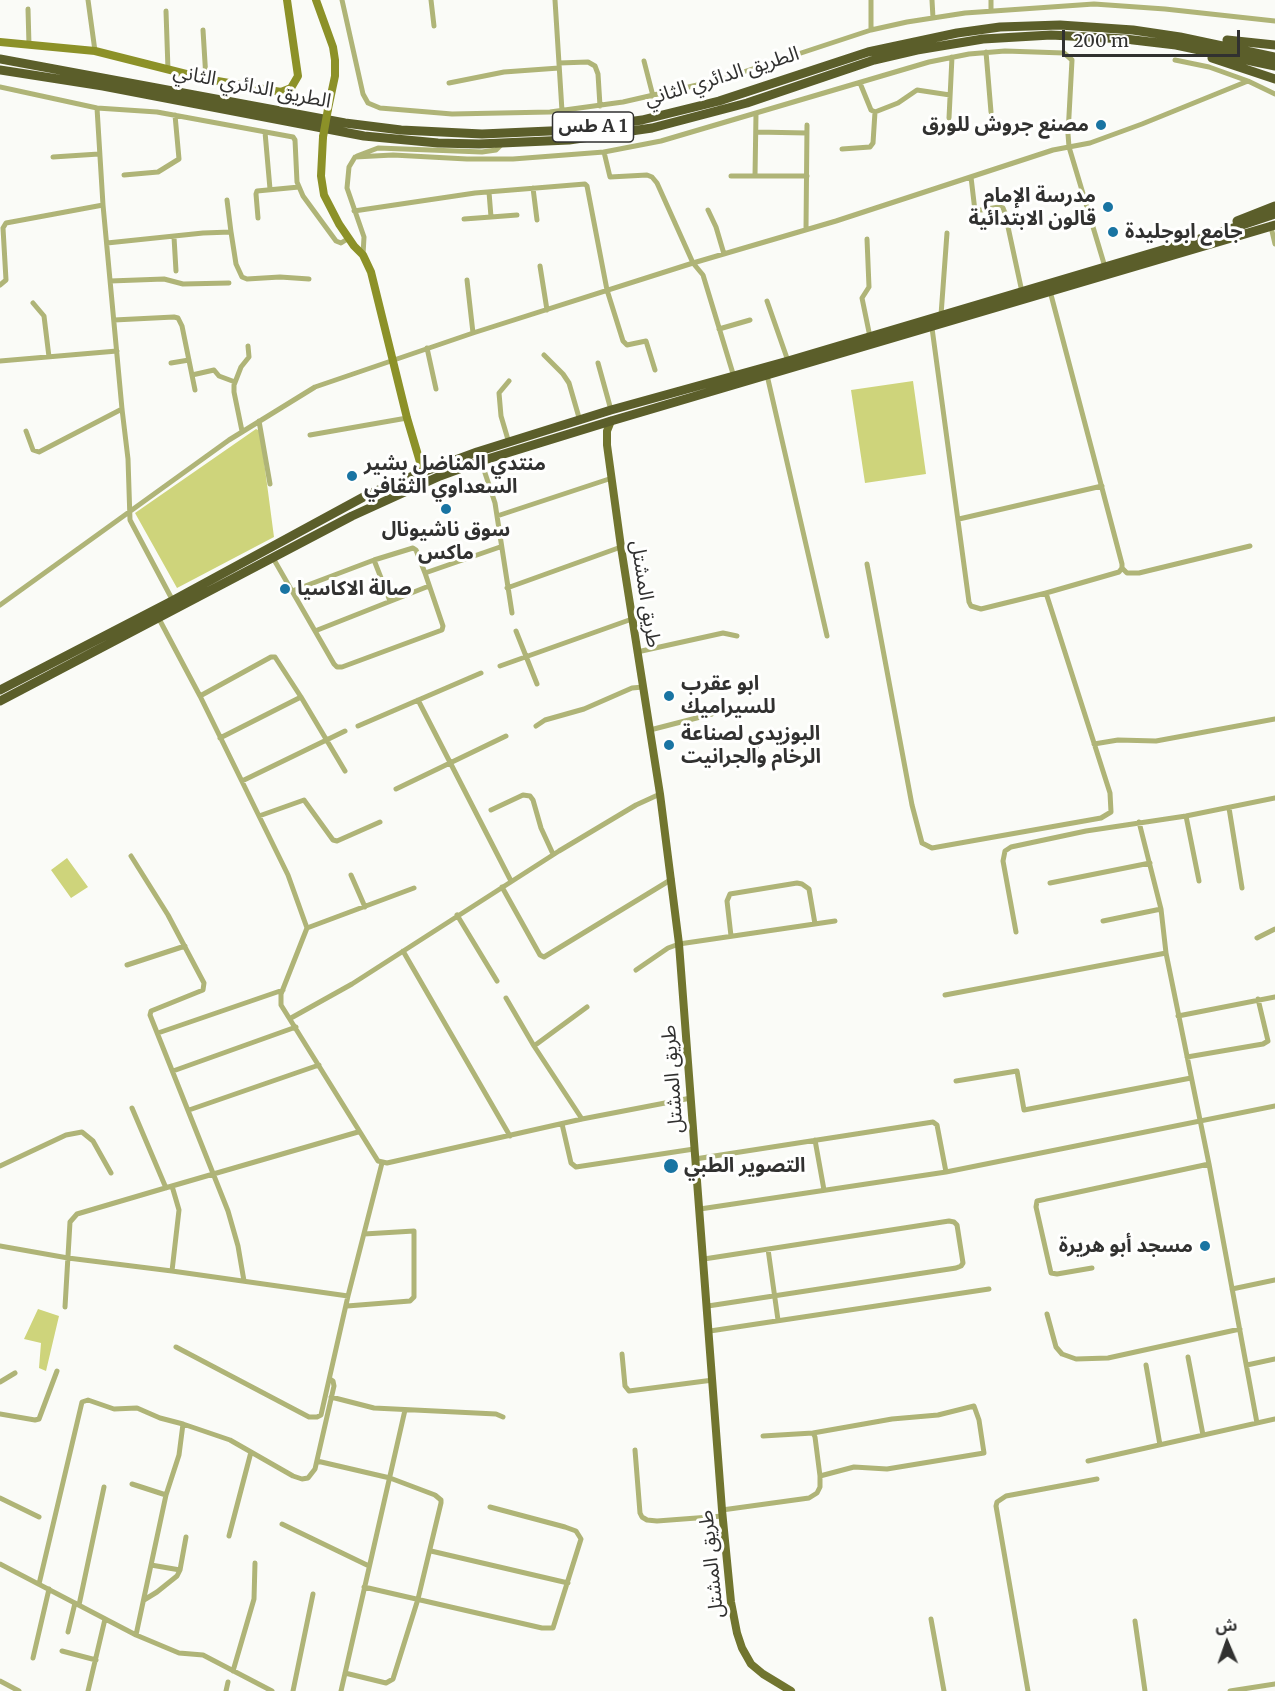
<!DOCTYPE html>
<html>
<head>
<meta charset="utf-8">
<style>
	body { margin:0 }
	#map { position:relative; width:1275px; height:1691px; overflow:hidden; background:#fafbf7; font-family:Merriweather,"Noto Sans Arabic",serif }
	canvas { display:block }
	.north { position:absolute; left:1197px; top:1613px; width:60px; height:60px; -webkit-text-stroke:4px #fffffe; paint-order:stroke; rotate:358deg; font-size:16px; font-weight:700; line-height:24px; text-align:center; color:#313130 }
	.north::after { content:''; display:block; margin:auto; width:21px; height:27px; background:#313130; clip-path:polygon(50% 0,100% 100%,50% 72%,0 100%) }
	.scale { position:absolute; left:1062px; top:30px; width:178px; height:27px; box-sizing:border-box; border:3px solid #313130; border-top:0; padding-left:8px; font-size:18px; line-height:21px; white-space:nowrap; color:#313130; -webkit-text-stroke:4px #fffffe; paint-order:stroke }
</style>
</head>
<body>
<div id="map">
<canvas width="1275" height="1691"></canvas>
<div class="north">ش</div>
<div class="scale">200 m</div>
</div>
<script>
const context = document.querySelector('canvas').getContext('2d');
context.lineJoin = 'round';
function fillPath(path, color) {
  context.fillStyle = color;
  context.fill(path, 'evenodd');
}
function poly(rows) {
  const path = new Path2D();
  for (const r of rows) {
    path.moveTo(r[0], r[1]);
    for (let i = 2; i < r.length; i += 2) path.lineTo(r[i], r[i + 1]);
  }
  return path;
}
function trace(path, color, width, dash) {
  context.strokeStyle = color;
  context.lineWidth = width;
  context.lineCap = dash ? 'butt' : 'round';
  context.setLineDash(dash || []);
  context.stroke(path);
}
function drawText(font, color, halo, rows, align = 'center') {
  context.font = font + ' Merriweather,"Noto Sans Arabic",serif';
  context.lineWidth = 6;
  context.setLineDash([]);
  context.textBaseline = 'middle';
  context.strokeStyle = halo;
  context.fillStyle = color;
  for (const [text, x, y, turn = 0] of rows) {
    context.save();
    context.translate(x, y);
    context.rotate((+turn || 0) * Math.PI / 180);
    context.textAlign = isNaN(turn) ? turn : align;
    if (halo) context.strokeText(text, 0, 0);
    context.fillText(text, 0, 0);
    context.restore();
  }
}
const green = poly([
	[913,381,926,474,865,483,851,390],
	[256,429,260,431,274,537,177,588,135,513],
	[67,858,88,887,71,898,51,870],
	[38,1309,59,1316,46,1371,39,1368,41,1343,24,1339]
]);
const street = poly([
	[88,0,95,51],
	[342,0,363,94,368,103,380,108,452,114,550,112,623,102,719,80,871,30,907,22,965,13,1094,4,1165,9,1275,21],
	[431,0,434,26],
	[555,0,562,111],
	[871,0,871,30],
	[932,0,933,18],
	[991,0,991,10],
	[28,9,29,45],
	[166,11,168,70],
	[203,30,206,79],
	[986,52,991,112],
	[1175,60,1209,67,1248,81],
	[644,61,653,96],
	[559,63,588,62,595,66,598,74,600,106],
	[449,83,504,72,559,68],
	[860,83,871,110,875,112,898,103,917,90,950,95],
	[0,87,97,108,157,112,293,137,295,140,297,182,303,196,336,241,341,243,349,238],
	[97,108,103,205,122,409,128,459,130,520,173,601],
	[949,118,952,57],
	[265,132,270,189],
	[756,132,807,133],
	[842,149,870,147,873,143,875,112],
	[604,152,610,177,647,175,652,177,657,183,693,263,703,275,734,377],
	[357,156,378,148,482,152,496,150,502,144],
	[53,157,99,154],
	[124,175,158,172,179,159,175,115],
	[731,176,807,176],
	[755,176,756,114],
	[971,177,975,211,999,207,1003,208,1005,213,1022,292],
	[533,188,537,220],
	[489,192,491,217,517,215],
	[708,210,716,227,724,254],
	[354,211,475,193,585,184,587,186,607,290,623,341,627,345,646,341,655,370],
	[258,218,256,194,257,191,299,187],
	[464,219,491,217],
	[1271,227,1275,244],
	[806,229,807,125],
	[231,232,236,264,242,277,247,279,280,277,309,279],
	[174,237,176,271],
	[867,239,869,287,862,298,870,337],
	[107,243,203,233,231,232,227,200],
	[363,255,364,237,347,188,349,167,355,157,393,155,467,159,513,159,604,152,661,141,929,62,969,54,1005,51,1064,53,1072,60,1068,134,1069,147,1105,267],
	[540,266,547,310],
	[467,280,473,333],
	[110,281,164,279,183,284,229,283],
	[0,285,6,280,3,228,6,223,103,205],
	[767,301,788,361],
	[33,303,44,316,49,357],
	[941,315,947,233],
	[114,320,174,317,178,318,182,326,195,390],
	[932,328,969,602,971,606,981,609,1046,593,1119,572,1122,568,1122,564,1050,291],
	[719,329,750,320],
	[427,348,436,389],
	[544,355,563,374,569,383,580,421],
	[0,361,117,351],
	[171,363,189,360],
	[598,363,611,410],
	[192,375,214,370,219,376,235,382],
	[767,375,827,636],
	[259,421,270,484],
	[26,431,33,450,39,452,122,409],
	[242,431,234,392,234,385,241,367,249,357,248,346],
	[310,435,407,418],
	[509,443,501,416,499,393,509,381],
	[481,461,495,503,512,613],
	[497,516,612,478],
	[959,519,1102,486],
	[273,558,334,664,337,667,342,667,442,630,443,626,425,573,416,550,413,548,374,560,292,591],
	[374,560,390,601],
	[867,564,912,805,922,843,932,848,1101,818,1111,812,1110,793,1046,593],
	[1122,568,1127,573,1139,573,1250,546],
	[425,573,500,547],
	[507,588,621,547],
	[0,605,229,440,315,387,473,333,693,263,836,221,1053,150,1090,143,1142,124,1248,81,1275,94],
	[158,617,200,696,288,875,307,928,281,994,281,1005,378,1161,387,1163,582,1119,691,1098],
	[315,631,429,586],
	[516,631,537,684],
	[637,652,723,633,737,636],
	[500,666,632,619],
	[200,696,271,657,275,657,301,697,345,771],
	[418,700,511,881],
	[358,726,481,673],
	[536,726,545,720,584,709,632,688,643,687],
	[650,730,712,714],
	[220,738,301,697],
	[1094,744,1118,740,1156,741,1275,719],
	[242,781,345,731],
	[396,789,506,736],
	[1229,808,1242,888],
	[491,810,523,795,530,796,533,800,541,828,553,854],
	[259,816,304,800,333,840,337,841,380,822],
	[1186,816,1199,881],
	[1139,822,1161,909,1166,953,1209,1164,1257,1423],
	[131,856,168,915,204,983,203,990,156,1009,151,1011,150,1015,228,1211,238,1246,244,1281],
	[351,875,365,907],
	[1050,883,1150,863],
	[502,887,540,955,544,957,672,879],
	[457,915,497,981],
	[1103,921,1161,909],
	[307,928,414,888],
	[1016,932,1003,861,1005,851,1011,847,1086,831,1186,816,1275,798],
	[731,936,727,901,730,894,797,883,802,884,809,889,815,924],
	[1257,938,1275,929],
	[403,951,510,1136],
	[127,965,185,946],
	[636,970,668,948,679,944,835,921],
	[945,995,1166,953],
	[506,998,534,1046,582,1119],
	[1178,1016,1275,997],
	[291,1018,352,984,559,851,636,805,660,794],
	[158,1033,283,990],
	[534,1046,587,1007],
	[1187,1057,1263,1044,1268,1041,1258,999],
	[173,1071,296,1027],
	[956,1081,1017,1071,1024,1110,1191,1078],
	[132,1108,166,1188],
	[189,1110,319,1065],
	[562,1124,571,1163,576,1167,694,1149],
	[815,1140,824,1190],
	[695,1159,933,1122,937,1125,946,1172],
	[0,1166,66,1135,82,1132,93,1141,111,1173],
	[700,1209,946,1172,1275,1106],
	[0,1246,68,1258,172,1271,348,1296],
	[768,1249,778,1320],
	[704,1259,949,1221,954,1222,957,1225,963,1263,961,1266,956,1268,708,1306],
	[1092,1268,1057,1274,1051,1273,1036,1207,1037,1201,1209,1164],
	[172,1271,179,1210,172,1186,358,1132],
	[1232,1289,1275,1280],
	[347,1306,410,1301,414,1297,414,1231,364,1234],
	[65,1307,70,1222,77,1214,172,1186],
	[1047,1314,1056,1347,1062,1354,1076,1359,1108,1358,1240,1329],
	[710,1331,989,1289],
	[176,1347,309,1417,317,1417,321,1415,348,1296,382,1163],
	[622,1354,625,1386,629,1391,713,1380],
	[1188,1357,1203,1435],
	[1146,1365,1160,1445],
	[1247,1365,1275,1359],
	[0,1382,15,1373],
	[331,1397,374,1408,496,1414,503,1417],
	[0,1414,35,1420,39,1419,57,1371],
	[813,1433,892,1419,938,1415,974,1406,979,1420,984,1453,887,1469,854,1467,820,1476],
	[635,1450,640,1513,642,1517,647,1520,657,1521,723,1516],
	[317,1461,390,1478,435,1495,441,1500,441,1503,418,1599,393,1679,386,1683,345,1673],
	[1088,1461,1275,1419],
	[132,1484,166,1495],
	[0,1498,39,1517],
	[722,1510,809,1498,817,1493,820,1487,820,1476,815,1437,813,1433,763,1436],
	[282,1524,369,1566],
	[229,1536,251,1452],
	[431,1551,568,1583],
	[0,1564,136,1635,179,1653,203,1655,272,1691],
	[151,1565,180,1570],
	[39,1584,82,1402,88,1400,114,1409,137,1408,160,1418,183,1424],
	[364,1587,542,1628,553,1628,581,1539,576,1531,565,1527,490,1507],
	[144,1600,157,1592,177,1576,180,1570,186,1537],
	[79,1605,104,1487],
	[931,1619,944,1691],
	[1135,1621,1145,1691],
	[68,1632,75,1603],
	[136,1635,166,1495,179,1455,183,1424,230,1440,293,1476,302,1479,308,1478,315,1469,334,1386,333,1381,330,1379],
	[62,1651,96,1660],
	[33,1658,49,1589],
	[233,1671,254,1599,255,1563],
	[0,1681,19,1691],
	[88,1691,105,1619],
	[226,1691,228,1682],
	[293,1691,313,1594],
	[341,1691,405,1410],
	[1028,1691,996,1506,997,1502,1006,1496,1097,1479],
	[1230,1691,1275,1684]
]);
const secondary = poly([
	[316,0,333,47,335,60,335,76,328,109],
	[0,42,95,51,206,79,281,92,291,88,298,76,287,0],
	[323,137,321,176,324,195,339,224,354,246,363,255,371,272,407,418,423,472]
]);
const primary = poly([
	[611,421,607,431,607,445,621,547,660,794,679,944,722,1510,731,1602,737,1633,742,1648,751,1664,763,1674,791,1691]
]);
const highway = poly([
	[1227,40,1275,45],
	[1212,58,1275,79],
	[0,59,345,123,401,130,482,134,572,130,642,120,719,101,868,52,957,33,1000,27,1060,25,1133,30,1180,37,1275,57],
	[0,70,103,86,364,136,438,143,479,144,569,140,652,128,747,103,874,60,917,50,983,39,1051,35,1125,39,1176,45,1275,66],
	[1237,221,1275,206],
	[0,690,172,601,369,494,423,472,477,452,611,410,788,361,1206,237,1275,214],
	[0,701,352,516,440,476,481,461,611,421,1275,225]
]);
const secondaryBridge = poly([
	[323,137,328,109]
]);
const markers = [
	[1101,125,6,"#1974a2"],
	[1108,207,6,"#1974a2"],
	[1113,232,6,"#1974a2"],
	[352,476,6,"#1974a2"],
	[446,509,6,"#1974a2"],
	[285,589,6,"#1974a2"],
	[669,696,6,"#1974a2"],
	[669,745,6,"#1974a2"],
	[671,1166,8,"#1974a2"],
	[1205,1246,6,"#1974a2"]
];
const shields = [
	[593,127,81]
];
const shieldNames = [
	["طس A 1",593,127]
];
const streetNames = [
	["الطريق الدائري الثاني",722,77,-17],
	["الطريق الدائري الثاني",252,87,11],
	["طريق المشتل",645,594,81],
	["طريق المشتل",673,1079,-94],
	["طريق المشتل",712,1564,-96]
];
const poiNames = [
	["مصنع جروش للورق",1089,125,"right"],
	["مدرسة الإمام",1096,196,"right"],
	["قالون الابتدائية",1096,219,"right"],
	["جامع ابوجليدة",1125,232],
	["منتدي المناضل بشير",364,464],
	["السعداوي الثقافي",364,487],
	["سوق ناشيونال",446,530,"center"],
	["ماكس",446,553,"center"],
	["صالة الاكاسيا",297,589],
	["ابو عقرب",681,684],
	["للسيراميك",681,707],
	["البوزيدي لصناعة",681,734],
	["الرخام والجرانيت",681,757],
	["التصوير الطبي",684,1166],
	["مسجد أبو هريرة",1193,1246,"right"]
];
fillPath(green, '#ced47b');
trace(street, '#afb477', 5);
trace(secondary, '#8c9128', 8);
trace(primary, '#71752f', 8);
trace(highway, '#5b5e2a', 9);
trace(secondaryBridge, '#8c9128', 8);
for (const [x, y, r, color] of markers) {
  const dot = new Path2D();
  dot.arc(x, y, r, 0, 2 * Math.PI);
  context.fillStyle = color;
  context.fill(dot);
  trace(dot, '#fffffe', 2);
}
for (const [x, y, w] of shields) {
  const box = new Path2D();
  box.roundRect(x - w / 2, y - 15, w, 30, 4.5);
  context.fillStyle = '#fffffe';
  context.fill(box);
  trace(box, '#313130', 1.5);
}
drawText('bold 18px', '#313130', null, shieldNames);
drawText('20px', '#313130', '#fffffe', streetNames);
drawText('bold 20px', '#313130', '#fffffe', poiNames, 'left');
</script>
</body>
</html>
